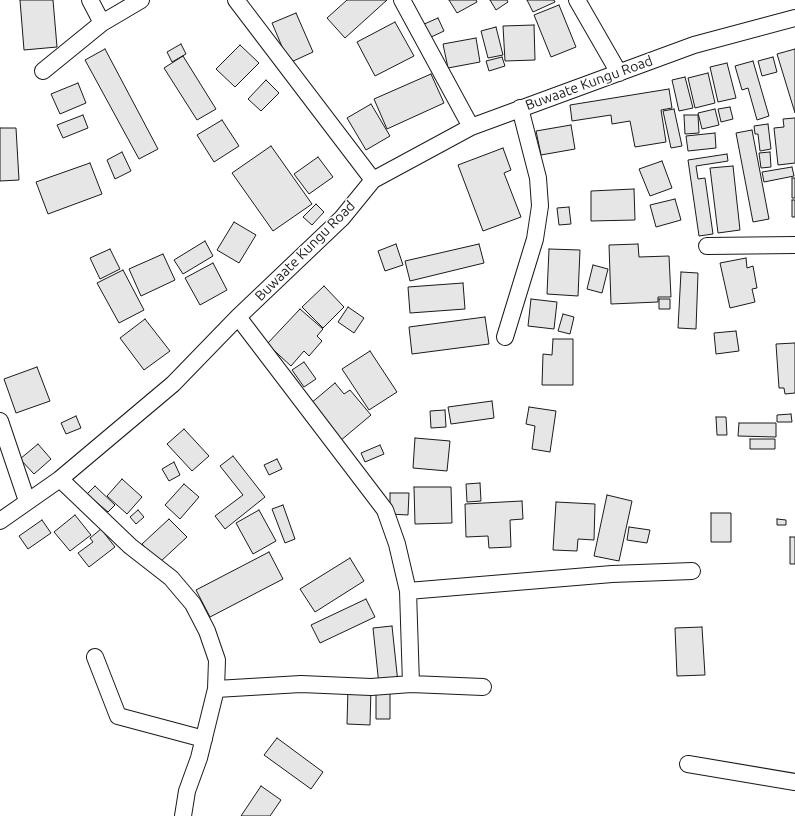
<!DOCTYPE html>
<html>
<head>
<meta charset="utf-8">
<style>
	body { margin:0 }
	canvas { display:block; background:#fff }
</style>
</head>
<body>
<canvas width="795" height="816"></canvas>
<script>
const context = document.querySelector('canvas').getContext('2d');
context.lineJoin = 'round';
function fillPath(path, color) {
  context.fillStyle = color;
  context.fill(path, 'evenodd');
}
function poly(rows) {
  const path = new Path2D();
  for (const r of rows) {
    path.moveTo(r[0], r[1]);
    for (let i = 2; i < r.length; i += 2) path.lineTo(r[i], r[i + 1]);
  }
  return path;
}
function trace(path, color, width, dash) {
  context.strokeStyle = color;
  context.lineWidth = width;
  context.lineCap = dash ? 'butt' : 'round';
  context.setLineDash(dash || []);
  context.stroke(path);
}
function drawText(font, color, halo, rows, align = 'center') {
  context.font = font + ' Ubuntu,sans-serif';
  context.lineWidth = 3;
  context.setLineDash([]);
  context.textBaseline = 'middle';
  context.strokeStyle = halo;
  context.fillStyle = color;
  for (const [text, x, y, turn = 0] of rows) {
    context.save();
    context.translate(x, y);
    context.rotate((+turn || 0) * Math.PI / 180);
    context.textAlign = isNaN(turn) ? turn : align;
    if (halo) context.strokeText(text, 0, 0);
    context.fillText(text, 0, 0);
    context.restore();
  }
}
const building = poly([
	[20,0,53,0,57,47,24,50,20,0],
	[347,0,387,0,345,38,327,18,347,0],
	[449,0,476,0,477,2,457,13,449,0],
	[490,0,507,0,508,2,496,10,490,0],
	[527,0,554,0,555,2,533,12,527,0],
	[559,5,576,47,551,57,534,15,559,5],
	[296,13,313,52,289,63,272,23,296,13],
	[438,18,444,31,429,38,422,25,438,18],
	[395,22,414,56,375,76,357,42,395,22],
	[534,25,535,60,505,61,503,26,534,25],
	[496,27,503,55,488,58,481,31,496,27],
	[476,38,480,62,448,68,443,44,476,38],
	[181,44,186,54,172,62,167,52,181,44],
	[240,45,259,63,235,87,216,69,240,45],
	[105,49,158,149,139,159,85,60,105,49],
	[795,49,795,113,777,54,795,49],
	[183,56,216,109,197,120,164,68,183,56],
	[502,57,505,66,489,71,486,61,502,57],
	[773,57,777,72,762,76,758,61,773,57],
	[753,61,769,116,757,120,748,88,742,90,735,66,753,61],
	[727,63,736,98,718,102,710,67,727,63],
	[708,73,715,103,695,108,688,78,708,73],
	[431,74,444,103,387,129,374,99,431,74],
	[685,77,693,108,679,111,672,80,685,77],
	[266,80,279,93,261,111,248,99,266,80],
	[78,83,86,103,60,114,51,94,78,83],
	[669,89,672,108,661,110,666,142,635,147,630,121,612,124,611,115,572,121,570,105,669,89],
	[371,104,390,136,366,150,347,118,371,104],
	[730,107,733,119,721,122,718,109,730,107],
	[674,109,682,146,671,148,663,111,674,109],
	[715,109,719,125,702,129,698,113,715,109],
	[83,115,88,128,63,138,57,125,83,115],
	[684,115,698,115,699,133,685,134,684,115],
	[795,118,795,163,778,165,774,128,784,127,783,119,795,118],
	[222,120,239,146,214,162,197,135,222,120],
	[768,124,771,149,760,151,758,134,755,134,754,126,768,124],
	[571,125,575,149,541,155,536,131,571,125],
	[0,128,16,128,19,180,0,181,0,128],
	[752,130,769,219,753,222,736,133,752,130],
	[715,133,716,148,688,151,686,136,715,133],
	[271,146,312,204,273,231,232,173,271,146],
	[503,148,511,170,504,173,521,217,483,231,458,165,503,148],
	[122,152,131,171,115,179,107,160,122,152],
	[770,152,771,167,761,168,759,153,770,152],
	[727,154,728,161,696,166,698,179,705,178,713,234,699,236,688,160,727,154],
	[318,157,333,177,309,194,294,174,318,157],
	[662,161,672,188,650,196,639,169,662,161],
	[90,163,102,194,48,214,36,182,90,163],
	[733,166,740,230,718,233,710,168,733,166],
	[792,167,794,176,764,182,762,172,792,167],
	[792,178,795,178,795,198,792,198,792,178],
	[634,189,635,220,591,221,591,191,634,189],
	[675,199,681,220,656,227,650,205,675,199],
	[792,200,795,200,795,217,792,217,792,200],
	[316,204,324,212,312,225,303,217,316,204],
	[569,207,571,224,559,225,557,208,569,207],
	[234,222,256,235,239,263,217,250,234,222],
	[205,241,213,256,183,274,174,260,205,241],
	[396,244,403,265,385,271,378,251,396,244],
	[479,244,484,263,410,281,405,261,479,244],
	[638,244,639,257,669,256,671,297,658,297,658,302,611,304,609,245,638,244],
	[110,249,120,269,100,279,90,258,110,249],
	[549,249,580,250,578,296,547,294,549,249],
	[163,254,175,280,141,296,129,269,163,254],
	[746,258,747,268,753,266,757,288,752,289,755,302,730,308,720,263,746,258],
	[213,263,227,290,200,305,185,278,213,263],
	[593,265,608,269,602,293,587,289,593,265],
	[123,270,144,310,119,323,97,283,123,270],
	[681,272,698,273,696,329,678,328,681,272],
	[463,283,465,309,410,313,408,287,463,283],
	[324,286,344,307,323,328,302,307,324,286],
	[531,299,557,302,554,329,528,326,531,299],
	[659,299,670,299,670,309,659,309,659,299],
	[348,307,364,318,354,333,338,322,348,307],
	[300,309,323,329,317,336,322,341,309,356,304,351,291,366,267,344,300,309],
	[563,314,574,317,570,334,558,331,563,314],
	[485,317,489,344,412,354,409,327,485,317],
	[145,319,170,351,144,370,120,338,145,319],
	[736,331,739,351,716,354,714,333,736,331],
	[553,339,573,339,573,385,542,385,543,354,552,355,553,339],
	[795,343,795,393,785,394,784,388,779,388,776,344,795,343],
	[370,351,397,392,369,410,342,369,370,351],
	[304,362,316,379,304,387,292,370,304,362],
	[37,367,50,401,16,413,4,379,37,367],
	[335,383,344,394,350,390,371,415,340,441,310,404,335,383],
	[492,401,494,418,451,424,448,407,492,401],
	[529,407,556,411,550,452,532,449,535,426,526,424,529,407],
	[445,410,446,427,431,428,430,411,445,410],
	[791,414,792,422,777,422,777,415,791,414],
	[76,416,81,428,66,434,61,423,76,416],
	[716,417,726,417,727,435,717,435,716,417],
	[739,423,776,423,776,437,738,436,739,423],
	[184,429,209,456,192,471,167,444,184,429],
	[415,438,450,441,447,471,413,468,415,438],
	[750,439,775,439,775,449,750,449,750,439],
	[38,444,51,459,34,474,20,459,38,444],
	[380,445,384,454,365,462,361,453,380,445],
	[233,456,265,497,225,529,215,516,243,495,220,466,233,456],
	[277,459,282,469,269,475,264,465,277,459],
	[174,462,180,475,169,481,162,469,174,462],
	[122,479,142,497,127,514,107,496,122,479],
	[480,483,481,501,467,502,466,484,480,483],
	[184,484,199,497,180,519,165,505,184,484],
	[95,486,115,505,108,512,87,494,95,486],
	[414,487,451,487,452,523,415,524,414,487],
	[390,493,409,493,408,515,390,514,390,493],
	[607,495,632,501,619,561,594,556,607,495],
	[522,501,523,519,510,520,511,547,489,548,488,536,466,537,465,504,522,501],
	[556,502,595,504,594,540,578,539,577,551,553,550,556,502],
	[283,505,295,539,285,543,272,509,283,505],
	[138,510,144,517,136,524,130,517,138,510],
	[259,510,276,541,253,554,236,523,259,510],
	[711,513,731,513,731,542,711,542,711,513],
	[75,515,91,535,70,551,54,532,75,515],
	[169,519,187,537,160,562,142,544,169,519],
	[777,519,786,520,786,525,777,525,777,519],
	[42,520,51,533,28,549,19,536,42,520],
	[629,527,650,530,647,543,627,540,629,527],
	[101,529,115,547,89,567,78,553,93,542,90,538,101,529],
	[790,537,795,537,795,564,790,564,790,537],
	[269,552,283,579,210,617,196,590,269,552],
	[350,558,364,581,315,612,300,589,350,558],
	[366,599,375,617,320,643,311,625,366,599],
	[392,626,398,683,379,685,373,628,392,626],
	[702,627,705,675,677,676,675,628,702,627],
	[348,688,371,689,370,725,347,724,348,688],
	[376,688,390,688,390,719,376,719,376,688],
	[277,738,323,772,311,789,264,755,277,738],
	[261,786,281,800,270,816,241,816,261,786]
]);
const minor = poly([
	[90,0,102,23,141,0],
	[236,0,373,180],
	[402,0,471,127],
	[577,0,619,73],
	[43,71,102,23],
	[707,246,795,245],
	[238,317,385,510,397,544,408,591,612,574,692,571],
	[505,337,535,239,540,206,538,178,520,108],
	[0,421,27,501],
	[60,479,130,546,171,578,193,604,207,631,217,660,216,689,199,758,187,791,183,816],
	[0,521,60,479,173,384,238,317,342,218,373,180,471,127,694,45,795,18],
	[408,591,411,684],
	[95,657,118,716,204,739],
	[216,689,301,684,371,687,411,684,483,687],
	[688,764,795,782]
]);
const streetNames = [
	["Buwaate Kungu Road",589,83,-20],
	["Buwaate Kungu Road",305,251,-45]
];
fillPath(building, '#e6e6e6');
trace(building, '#1a1a1a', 1);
trace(minor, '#1a1a1a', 18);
trace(minor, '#fff', 16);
drawText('14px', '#1a1a1a', '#fff', streetNames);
</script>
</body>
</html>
